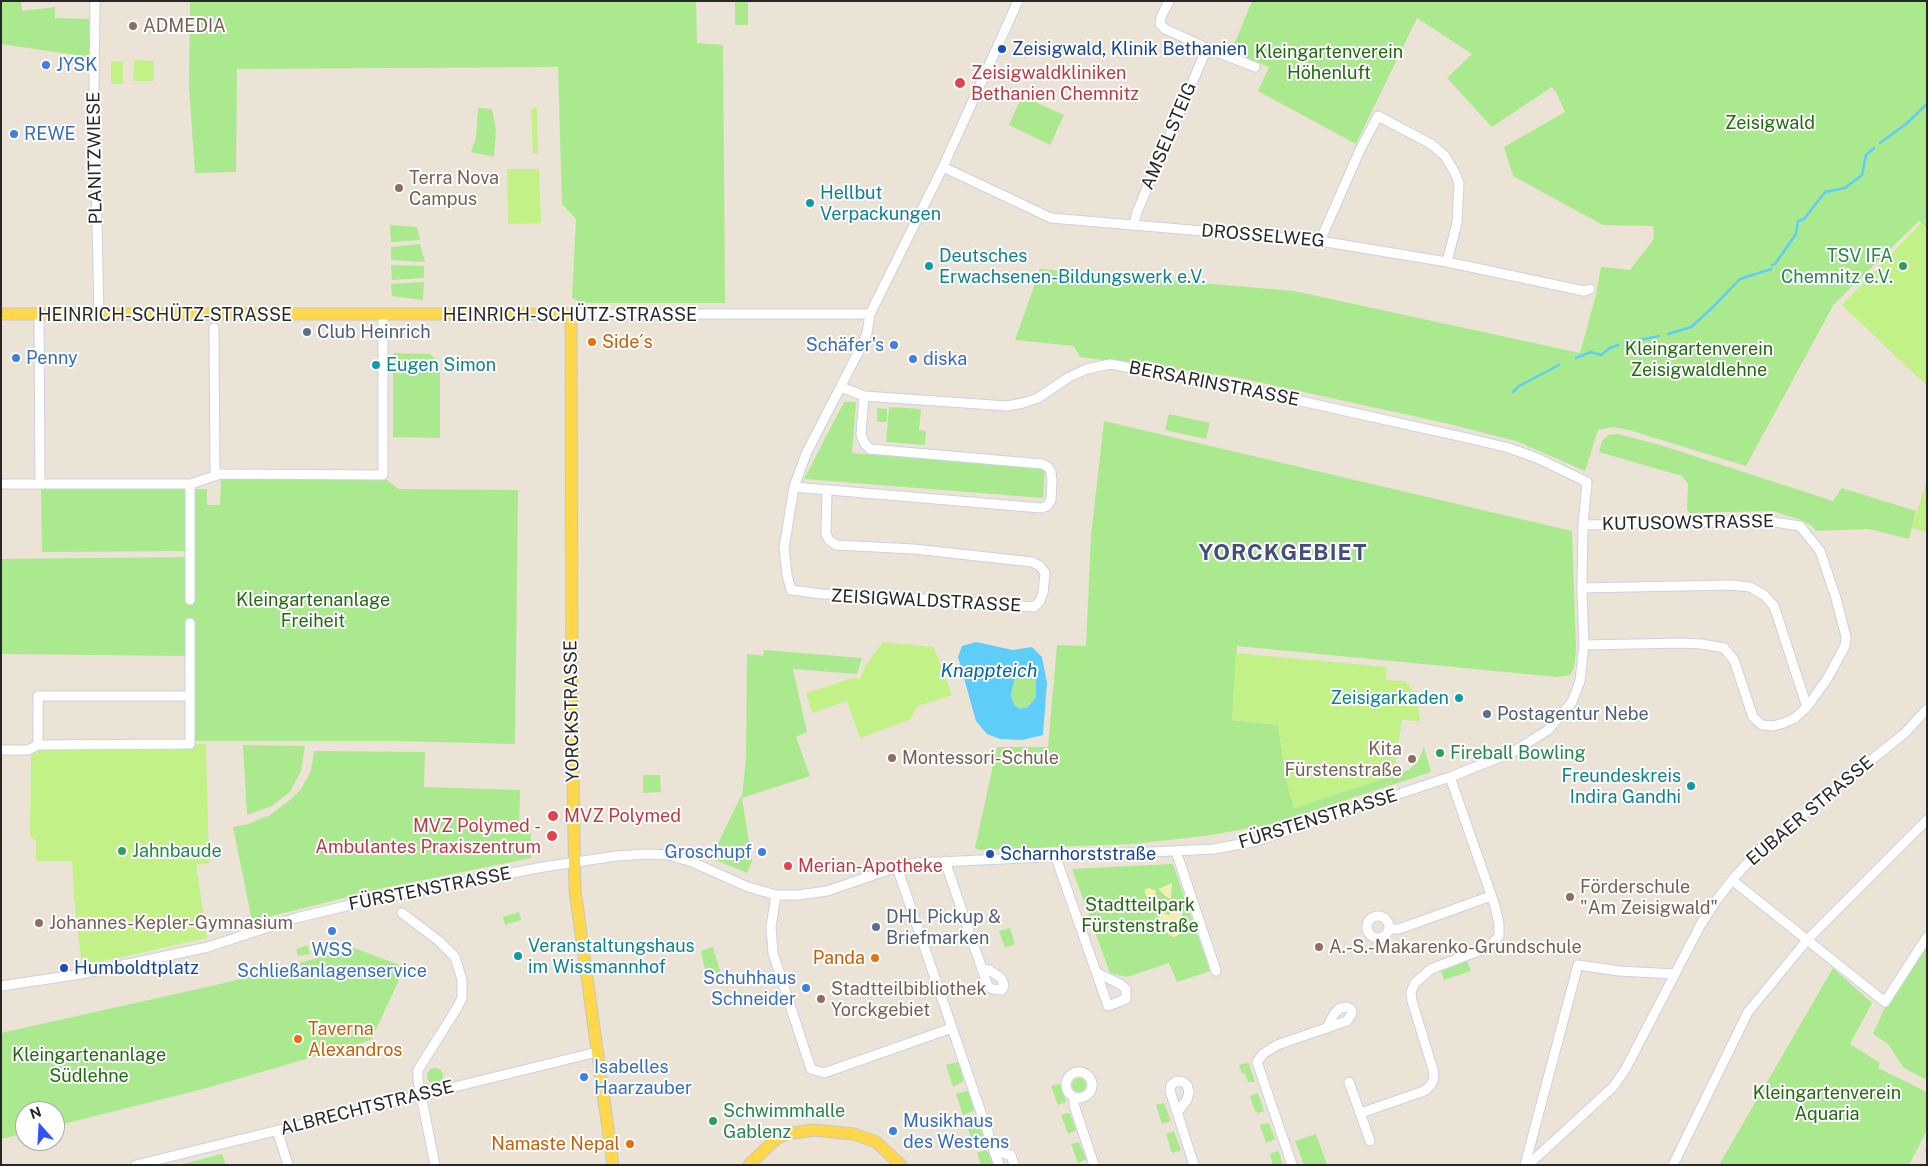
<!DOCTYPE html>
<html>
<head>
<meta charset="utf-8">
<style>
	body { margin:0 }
	#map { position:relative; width:1928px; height:1166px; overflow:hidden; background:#ece3d7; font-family:"Public Sans",sans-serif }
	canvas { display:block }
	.frame { position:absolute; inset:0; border:2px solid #272727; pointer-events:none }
	.north { position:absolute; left:15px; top:1101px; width:50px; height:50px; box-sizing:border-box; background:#fff; border:1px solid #a9a9a9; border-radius:50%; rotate:341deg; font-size:14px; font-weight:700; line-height:20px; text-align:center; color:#272727 }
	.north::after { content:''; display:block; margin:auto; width:18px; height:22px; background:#3153ff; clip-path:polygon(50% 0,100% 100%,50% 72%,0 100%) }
</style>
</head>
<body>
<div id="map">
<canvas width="1928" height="1166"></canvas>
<div class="frame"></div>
<div class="north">N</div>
</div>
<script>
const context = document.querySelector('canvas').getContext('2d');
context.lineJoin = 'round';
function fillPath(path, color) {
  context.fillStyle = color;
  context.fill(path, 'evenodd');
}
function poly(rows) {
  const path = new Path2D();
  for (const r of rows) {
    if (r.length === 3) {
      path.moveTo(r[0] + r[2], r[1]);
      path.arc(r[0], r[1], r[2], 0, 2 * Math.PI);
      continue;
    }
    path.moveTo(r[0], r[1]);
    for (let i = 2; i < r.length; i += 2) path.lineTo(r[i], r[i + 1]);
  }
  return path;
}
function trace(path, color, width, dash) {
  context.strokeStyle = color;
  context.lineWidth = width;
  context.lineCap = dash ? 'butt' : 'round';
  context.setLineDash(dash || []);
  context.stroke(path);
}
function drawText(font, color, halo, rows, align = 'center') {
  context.font = font + ' "Public Sans",sans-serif';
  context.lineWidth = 4;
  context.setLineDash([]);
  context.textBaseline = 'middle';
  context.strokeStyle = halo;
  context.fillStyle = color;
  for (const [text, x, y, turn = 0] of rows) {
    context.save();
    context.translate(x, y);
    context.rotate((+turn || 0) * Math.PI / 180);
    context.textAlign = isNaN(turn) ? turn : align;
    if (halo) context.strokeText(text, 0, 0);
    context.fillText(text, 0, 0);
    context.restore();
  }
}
const green = poly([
	[1,1,21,1,22,11,55,7,55,18,90,19,89,57,1,44],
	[190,1,696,1,697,43,723,45,725,303,581,303,572,298,576,219,562,204,558,67,237,69,236,172,195,173,189,87],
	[735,1,748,1,748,25,735,25],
	[1252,1,1927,1,1927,228,1919,221,1834,304,1746,466,1629,430,1613,427,1598,430,1585,471,1516,441,1445,423,1235,377,1080,357,1074,346,1015,340,1040,269,1294,291,1580,353,1596,295,1601,267,1630,270,1654,239,1653,226,1603,225,1513,176,1504,147,1565,112,1556,92,1552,87,1492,127,1447,78,1472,54,1417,18,1356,144,1258,91,1269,67,1231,52],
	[1022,96,1064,115,1050,145,1009,125],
	[478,108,492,109,496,130,494,157,471,152,476,137],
	[390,225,417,227,420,240,391,242],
	[420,244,425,262,391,260,391,247],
	[391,265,424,266,424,278,392,280],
	[424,282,423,300,392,296,391,284],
	[393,353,430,354,438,361,440,373,440,438,393,437],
	[844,402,856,402,852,453,1045,469,1043,498,804,479],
	[889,407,921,409,919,430,926,431,925,445,886,442],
	[877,408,887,409,887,422,877,422],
	[1169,414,1210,423,1206,439,1165,430],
	[1104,421,1572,531,1576,650,1574,668,1570,675,1557,677,1237,646,1232,720,1278,725,1287,784,1294,808,1409,770,1418,761,1424,747,1431,772,1273,824,1211,835,1134,844,979,850,975,848,997,747,1048,747,1057,645,1086,646,1091,536],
	[1618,434,1660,445,1833,501,1842,488,1916,511,1909,539,1869,529,1816,531,1812,526,1801,520,1773,511,1690,513,1687,510,1688,484,1682,476,1599,452,1602,441,1609,435],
	[221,479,385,479,399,489,518,490,515,744,395,741,190,741,189,656,1,654,1,559,191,557,191,489,207,489,207,505,220,505],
	[41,488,185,488,185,551,42,552],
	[764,650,862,658,857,674,793,669,807,732,796,737,810,776,742,798,752,861,747,873,711,858,740,798,742,797,746,757,747,654,763,656],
	[1026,671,1036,674,1036,697,1028,707,1020,709,1014,706,1011,696,1012,689,1016,673],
	[243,745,305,746,301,771,290,792,272,806,247,815],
	[314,751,425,752,424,787,520,790,519,829,531,828,531,858,384,888,252,921,233,827,248,824,270,815,291,799,301,789,311,771],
	[643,775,660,775,661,792,643,793],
	[1173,864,1210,971,1177,982,1169,963,1127,977,1110,973,1072,869],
	[519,912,521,920,505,925,503,917],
	[1010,928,1015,944,1005,948,999,931],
	[1927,939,1927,1080,1904,1068,1888,1044,1873,1034,1887,1003],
	[308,945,310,954,298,956,296,949],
	[713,947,721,974,707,979,701,951],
	[354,948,405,967,371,1040,203,1089,55,1126,55,1111,25,1111,25,1133,1,1139,1,1033,229,982],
	[1467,961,1471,971,1444,980,1441,971],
	[1833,968,1872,1003,1850,1044,1880,1063,1878,1068,1927,1092,1927,1130,1909,1165,1719,1165],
	[958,1062,964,1081,953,1087,946,1065],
	[1247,1063,1249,1064,1255,1082,1248,1082,1245,1073,1242,1074,1239,1065],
	[435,1076,8],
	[1079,1085,7],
	[1059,1084,1061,1084,1066,1102,1058,1105,1051,1086],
	[966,1091,968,1091,974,1109,973,1111,963,1115,956,1094],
	[1258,1093,1264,1111,1259,1113,1255,1111,1250,1096],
	[1164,1103,1171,1121,1162,1124,1156,1105],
	[1068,1113,1070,1113,1076,1130,1068,1134,1061,1115],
	[976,1120,978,1121,984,1139,984,1141,974,1145,966,1123],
	[1269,1123,1275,1139,1266,1143,1260,1125],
	[1174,1131,1181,1150,1172,1153,1166,1134],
	[1316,1134,1327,1165,1304,1165,1295,1141],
	[1079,1142,1086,1159,1078,1163,1071,1144],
	[986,1150,988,1152,993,1165,981,1165,977,1153],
	[1278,1151,1279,1152,1283,1165,1273,1165,1270,1154],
	[222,1154,226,1165,179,1165]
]);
const sand = poly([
	[1172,883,1171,898,1169,899,1158,889],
	[1149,888,1156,891,1155,896,1160,901,1158,906,1154,908,1149,900,1152,896,1146,896,1145,893,1145,889],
	[1172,909,1183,911,1182,917,1186,917,1188,921,1186,927,1177,936,1174,937,1171,936,1165,931,1159,930,1156,922,1160,915,1163,913,1169,915]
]);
const pitch = poly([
	[134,60,154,61,154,81,133,81],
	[123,61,123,84,111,84,111,62],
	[537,108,538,154,533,154,531,109],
	[507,169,539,169,541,223,508,224],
	[1921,223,1927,228,1927,386,1842,305],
	[1927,480,1927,532,1912,528],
	[883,642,934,647,952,695,918,706,909,720,860,738,847,701,812,713,806,693,853,678,860,679,864,668],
	[1236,653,1387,667,1386,680,1405,681,1416,695,1420,721,1402,720,1394,775,1294,808,1287,784,1278,725,1232,720],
	[206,744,209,863,196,865,207,938,82,966,74,898,72,861,36,861,36,841,30,836,31,756,38,745]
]);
const water = poly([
	[976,642,1013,650,1032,647,1042,657,1047,683,1043,735,1022,740,1000,739,987,734,976,721,958,657,962,646],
	[1026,671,1036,674,1036,697,1028,707,1020,709,1014,705,1011,696,1012,689,1016,674]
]);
const stream = poly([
	[1880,143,1906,124,1927,104],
	[1772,265,1775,264,1796,234,1798,221,1804,219,1825,192,1845,188,1862,175,1866,155,1874,148],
	[1668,334,1691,327,1712,308,1740,279,1771,269],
	[1625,343,1659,336],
	[1576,358,1591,352,1601,355,1610,348,1618,345],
	[1513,392,1519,386,1559,365],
	[1927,1147,1927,1153]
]);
const minor = poly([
	[95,1,94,86,99,315],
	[1207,48,1255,67],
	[943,167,1051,218,1320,241,1447,262,1584,291,1590,289],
	[1134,224,1137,212,1207,48,1165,29,1160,24,1161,17,1169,1],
	[1320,241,1360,150,1378,116,1431,144,1445,156,1455,173,1459,183,1457,223,1447,262],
	[571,314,870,314],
	[39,315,40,484],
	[214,328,215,476],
	[1,484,191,484,220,474,383,475,383,314],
	[794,487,1041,508,1047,506,1051,500,1052,480,1051,472,1048,467,1042,464,870,449,865,444,861,435,864,396],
	[827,490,826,534,829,540,836,545,914,549,1032,562,1040,566,1045,573,1043,593,1040,601,1034,607,870,595,822,594,791,590,787,575,784,548,794,487,806,454,863,343,867,333,870,314,943,167,1018,1],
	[1583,525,1767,521,1800,526,1820,551,1836,598,1846,637,1845,646,1827,679,1807,707,1795,718,1784,723,1773,726,1762,725,1753,717,1734,660,1724,648,1702,644,1683,643,1584,645],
	[1582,588,1730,585,1750,587,1764,595,1774,606,1807,707],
	[190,600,190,484],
	[38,745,38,696,190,696],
	[1,750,28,750,38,745,190,744,190,623],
	[1176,851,1216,971],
	[1055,855,1108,1006,1126,999,1126,989,1120,984,1097,973],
	[945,861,982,969,988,986,992,989,1002,990,1004,985,1001,978,989,970,982,969],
	[897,867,999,1165],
	[1732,880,1885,1002,1927,937],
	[776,895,771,927,773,953,811,1069,824,1073,952,1028],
	[402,913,439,941,455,957,462,980,462,998,457,1008,418,1070,418,1080,435,1165],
	[1378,927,11],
	[1389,929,1399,929,1491,896],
	[1,986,81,974,208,947,296,918,375,899,543,867,616,856,647,854,669,855,692,862,748,887,776,895,798,895,827,891,897,867,917,863,1214,849,1257,841,1450,777,1513,752,1548,730,1572,702,1580,681,1584,645,1582,588,1583,525,1587,482,1537,458,1509,448,1476,440,1269,394,1110,364,1087,369,1069,377,1038,398,1023,403,1007,406,864,396,841,387],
	[1079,1085,13],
	[1349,1082,1370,1141],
	[1074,1097,1074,1105,1094,1165],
	[1177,1112,1187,1100,1189,1092,1187,1085,1183,1082,1177,1081,1171,1085,1170,1091,1177,1112,1194,1165],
	[1361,1113,1424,1091,1430,1086,1433,1081,1434,1073,1412,1001,1411,992,1415,983,1431,969,1489,947,1499,936,1499,924,1495,906,1450,777],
	[277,1130,288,1165],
	[994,1151,1011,1155,1014,1165],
	[136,1165,597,1052],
	[1292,1165,1257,1062,1263,1054,1277,1045,1347,1021,1352,1013,1351,1009,1347,1007,1340,1008,1334,1014,1327,1028],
	[1525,1165,1578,965,1619,971,1675,974],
	[1528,1165,1613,1087,1625,1070,1701,924,1716,901,1732,880,1760,849,1905,733,1927,709],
	[1673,1165,1748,1012,1808,939,1927,820]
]);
const major = poly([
	[1,314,571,314,572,721,575,890,613,1165],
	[749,1165,776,1139,786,1134,814,1130,854,1134,876,1142,901,1165]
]);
const markers = [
	[133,26,5,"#8d6e63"],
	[1002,49,5,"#1a4fb4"],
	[46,65,5,"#3f7fe0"],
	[960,83,6,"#e0444e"],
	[14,134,5,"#3f7fe0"],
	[399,188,5,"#8d6e63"],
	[810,203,5,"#0f9aa8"],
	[929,266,5,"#0f9aa8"],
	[1903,266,5,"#2e9e5b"],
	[307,332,5,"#5c6f8a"],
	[592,342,5,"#e8710a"],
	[894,345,5,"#3f7fe0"],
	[16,358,5,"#3f7fe0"],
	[913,359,5,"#3f7fe0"],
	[376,365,5,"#0f9aa8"],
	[1459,698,5,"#0f9aa8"],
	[1487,714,5,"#5c6f8a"],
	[1440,753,5,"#2e9e5b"],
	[892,758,5,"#8d6e63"],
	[1412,759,5,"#8d6e63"],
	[1691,786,5,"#0f9aa8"],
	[553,816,6,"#e0444e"],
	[552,836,6,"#e0444e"],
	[122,851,5,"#2e9e5b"],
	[762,852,5,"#3f7fe0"],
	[990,854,5,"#1a4fb4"],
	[788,866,5,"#e0444e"],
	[1570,897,5,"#8d6e63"],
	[39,923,5,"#8d6e63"],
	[876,927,5,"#5c6f8a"],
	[332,931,5,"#3f7fe0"],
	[1319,947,5,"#8d6e63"],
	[518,956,5,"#0f9aa8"],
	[875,958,5,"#e8710a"],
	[64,968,5,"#1a4fb4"],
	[806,988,5,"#3f7fe0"],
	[821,999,5,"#8d6e63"],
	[298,1039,5,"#e8710a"],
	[584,1077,5,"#3f7fe0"],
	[713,1121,5,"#2e9e5b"],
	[893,1131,5,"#3f7fe0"],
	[630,1144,5,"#e8710a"]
];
const educationNames = [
	["ADMEDIA",143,26],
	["Terra Nova",409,178],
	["Campus",409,199],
	["Kita",1402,749,"right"],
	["Fürstenstraße",1402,770,"right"],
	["Montessori-Schule",902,758],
	["Förderschule",1580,887],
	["\"Am Zeisigwald\"",1580,908],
	["Johannes-Kepler-Gymnasium",49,923],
	["A.-S.-Makarenko-Grundschule",1329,947],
	["Stadtteilbibliothek",831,989],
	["Yorckgebiet",831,1010]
];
const transitNames = [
	["Zeisigwald, Klinik Bethanien",1012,49],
	["Scharnhorststraße",1000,854],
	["Humboldtplatz",74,968]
];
const parkNames = [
	["Kleingartenverein",1329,52],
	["Höhenluft",1329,73],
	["Zeisigwald",1770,123],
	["Kleingartenverein",1699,349],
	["Zeisigwaldlehne",1699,370],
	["Kleingartenanlage",313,600],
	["Freiheit",313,621],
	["Stadtteilpark",1140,905],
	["Fürstenstraße",1140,926],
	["Kleingartenanlage",89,1055],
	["Südlehne",89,1076],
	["Kleingartenverein",1827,1093],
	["Aquaria",1827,1114]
];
const shopNames = [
	["JYSK",56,65],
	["REWE",24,134],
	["Schäfer's",884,345,"right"],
	["Penny",26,358],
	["diska",923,359],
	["Groschupf",752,852,"right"],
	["WSS",332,950,"center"],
	["Schließanlagenservice",332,971,"center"],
	["Schuhhaus",796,978,"right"],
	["Schneider",796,999,"right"],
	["Isabelles",594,1067],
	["Haarzauber",594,1088],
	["Musikhaus",903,1121],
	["des Westens",903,1142]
];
const healthNames = [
	["Zeisigwaldkliniken",971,73],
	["Bethanien Chemnitz",971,94],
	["MVZ Polymed",564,816],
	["MVZ Polymed -",541,826,"right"],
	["Ambulantes Praxiszentrum",541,847,"right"],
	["Merian-Apotheke",798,866]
];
const streetNames = [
	["AMSELSTEIG",1169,136,-67],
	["PLANITZWIESE",95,158,-91],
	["DROSSELWEG",1263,236,5],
	["HEINRICH-SCHÜTZ-STRASSE",165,315],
	["HEINRICH-SCHÜTZ-STRASSE",570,315],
	["BERSARINSTRASSE",1214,384,11],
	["KUTUSOWSTRASSE",1688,523,-1],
	["ZEISIGWALDSTRASSE",926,601,3],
	["YORCKSTRASSE",572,711,-91],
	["EUBAER STRASSE",1810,811,-40],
	["FÜRSTENSTRASSE",1318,819,-17],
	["FÜRSTENSTRASSE",430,889,-11],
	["ALBRECHTSTRASSE",367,1108,-14]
];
const cultureNames = [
	["Hellbut",820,193],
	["Verpackungen",820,214],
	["Deutsches",939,256],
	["Erwachsenen-Bildungswerk e.V.",939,277],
	["Eugen Simon",386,365],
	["Zeisigarkaden",1449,698,"right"],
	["Freundeskreis",1681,776,"right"],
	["Indira Gandhi",1681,797,"right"],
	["Veranstaltungshaus",528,946],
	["im Wissmannhof",528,967]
];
const leisureNames = [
	["TSV IFA",1893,256,"right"],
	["Chemnitz e.V.",1893,277,"right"],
	["Fireball Bowling",1450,753],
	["Jahnbaude",132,851],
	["Schwimmhalle",723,1111],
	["Gablenz",723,1132]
];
const serviceNames = [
	["Club Heinrich",317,332],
	["Postagentur Nebe",1497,714],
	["DHL Pickup &",886,917],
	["Briefmarken",886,938]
];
const foodNames = [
	["Side´s",602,342],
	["Panda",865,958,"right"],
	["Taverna",308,1029],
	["Alexandros",308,1050],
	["Namaste Nepal",620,1144,"right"]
];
const waterNames = [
	["Knappteich",989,671]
];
const districtNames = [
	["YORCKGEBIET",1283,553]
];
fillPath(green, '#aae98d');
fillPath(sand, '#f5edb6');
fillPath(pitch, '#c2f287');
fillPath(water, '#5ecdfa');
trace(stream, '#5ecdfa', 2.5);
trace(minor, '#ccd0e3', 11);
trace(major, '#c7c7c7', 13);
trace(minor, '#fff', 9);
trace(major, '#fed84a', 11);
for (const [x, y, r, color] of markers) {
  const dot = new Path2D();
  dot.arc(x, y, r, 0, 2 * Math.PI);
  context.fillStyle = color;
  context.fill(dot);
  trace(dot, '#fff', 2);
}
drawText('18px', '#785e54', '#fff', educationNames, 'left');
drawText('18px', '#164399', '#fff', transitNames, 'left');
drawText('18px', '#226a12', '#fff', parkNames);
drawText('18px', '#366cbe', '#fff', shopNames, 'left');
drawText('18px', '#be3a42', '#fff', healthNames, 'left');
drawText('18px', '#272727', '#fff', streetNames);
drawText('18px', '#0d838f', '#fff', cultureNames, 'left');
drawText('18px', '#27864d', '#fff', leisureNames, 'left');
drawText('18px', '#4e5e75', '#fff', serviceNames, 'left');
drawText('18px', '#c56008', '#fff', foodNames, 'left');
drawText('italic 19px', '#0067a3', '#fff', waterNames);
context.letterSpacing = '1px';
drawText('bold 22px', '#444d7c', '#fff', districtNames);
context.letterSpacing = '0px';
</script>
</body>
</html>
